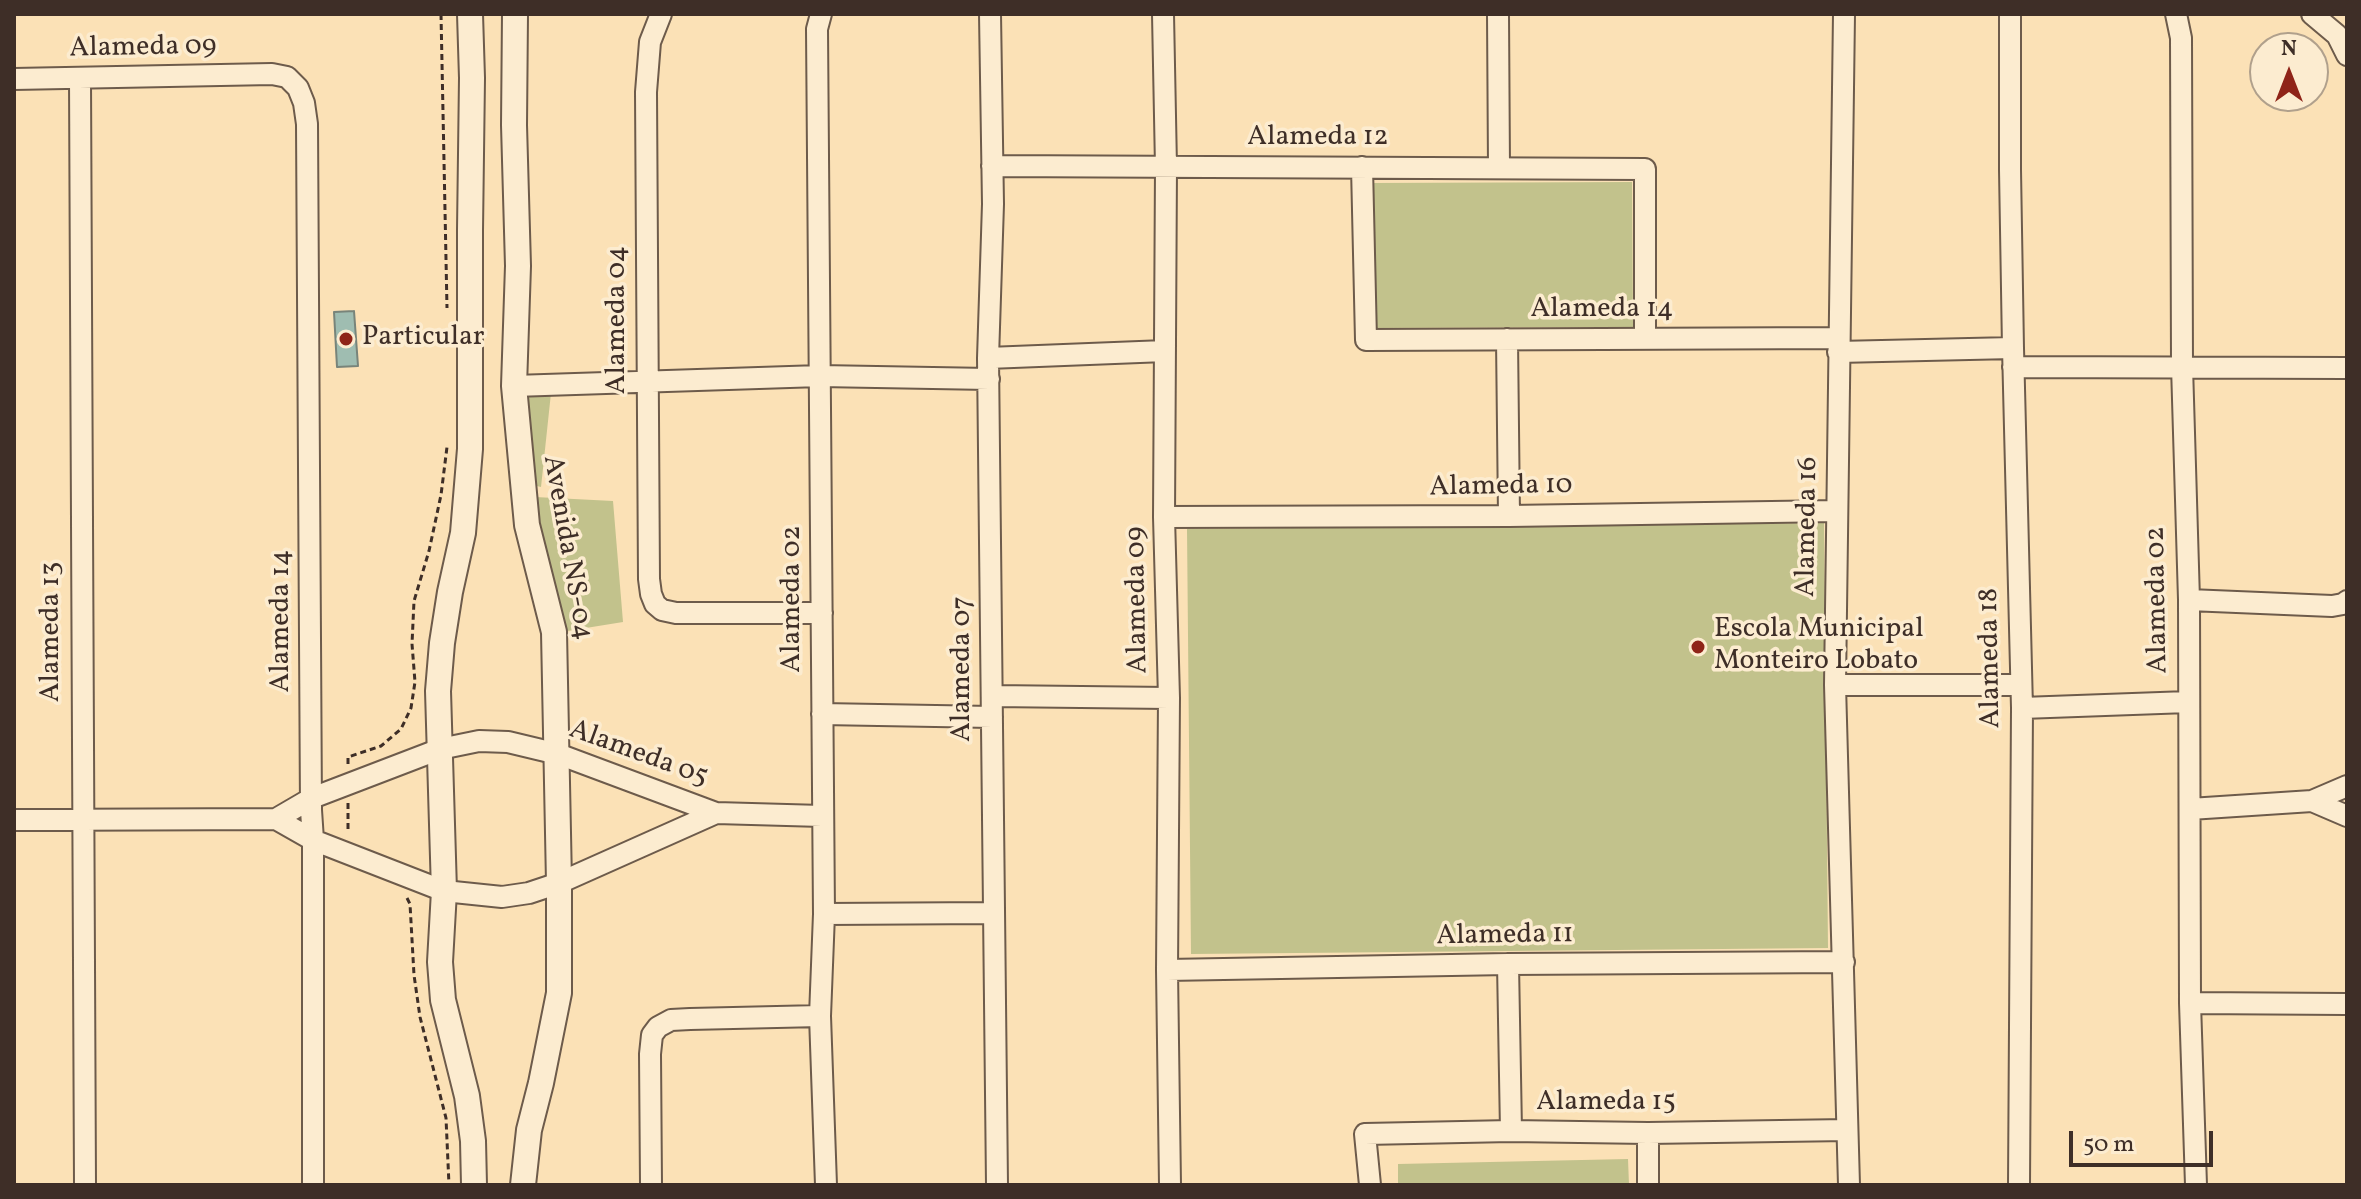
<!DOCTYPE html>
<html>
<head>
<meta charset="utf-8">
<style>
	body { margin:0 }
	#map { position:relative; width:2361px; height:1199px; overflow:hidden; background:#fbe1b6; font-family:Vollkorn,serif }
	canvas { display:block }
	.frame { position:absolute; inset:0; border:16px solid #3e2e27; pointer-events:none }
	.north { position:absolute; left:2249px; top:32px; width:80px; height:80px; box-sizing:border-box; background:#fcecd0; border:2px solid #b0a08c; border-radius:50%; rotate:0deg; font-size:22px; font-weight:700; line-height:32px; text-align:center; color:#3e2e27 }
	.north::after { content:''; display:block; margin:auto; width:28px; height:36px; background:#8f2418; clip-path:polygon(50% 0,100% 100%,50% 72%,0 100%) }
	.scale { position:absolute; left:2069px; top:1131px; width:144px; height:36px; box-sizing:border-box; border:4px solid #3e2e27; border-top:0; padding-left:10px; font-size:24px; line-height:28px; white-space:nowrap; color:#3e2e27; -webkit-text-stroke:6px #fcecd0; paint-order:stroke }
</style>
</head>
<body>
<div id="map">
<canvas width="2361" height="1199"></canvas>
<div class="frame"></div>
<div class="north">N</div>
<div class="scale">50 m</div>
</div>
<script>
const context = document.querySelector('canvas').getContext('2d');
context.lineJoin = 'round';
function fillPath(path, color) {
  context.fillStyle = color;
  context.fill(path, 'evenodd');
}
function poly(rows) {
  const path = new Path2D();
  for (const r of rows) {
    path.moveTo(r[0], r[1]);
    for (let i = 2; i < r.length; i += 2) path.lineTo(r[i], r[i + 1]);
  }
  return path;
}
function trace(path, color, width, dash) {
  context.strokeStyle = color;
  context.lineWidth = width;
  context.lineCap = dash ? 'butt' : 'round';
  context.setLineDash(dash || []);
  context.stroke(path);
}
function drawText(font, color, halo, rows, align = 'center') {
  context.font = font + ' Vollkorn,serif';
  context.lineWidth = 7;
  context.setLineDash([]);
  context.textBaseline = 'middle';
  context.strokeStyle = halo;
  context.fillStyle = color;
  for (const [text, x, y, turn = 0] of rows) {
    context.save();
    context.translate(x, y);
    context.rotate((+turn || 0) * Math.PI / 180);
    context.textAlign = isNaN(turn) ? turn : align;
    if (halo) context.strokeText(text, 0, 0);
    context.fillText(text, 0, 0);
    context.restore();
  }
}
const green = poly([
	[1632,182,1633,327,1371,328,1370,183],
	[551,393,541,487,528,484,522,396],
	[535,497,613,501,623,622,561,632,530,518],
	[1824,523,1828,948,1191,954,1187,529],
	[1628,1159,1629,1185,1398,1185,1398,1164]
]);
const water = poly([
	[354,311,358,366,337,367,334,312,354,311]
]);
const path = poly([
	[441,14,447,308],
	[348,764,348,757,381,746,401,729,411,708,415,682,412,644,414,601,429,551,441,495,447,447],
	[348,803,348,832],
	[407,898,410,904,414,975,420,1017,446,1118,449,1185]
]);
const minor = poly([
	[661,14,650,42,646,92,649,579,651,594,655,604,662,610,676,613,822,613],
	[821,14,817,29,824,914,820,1016,826,1185],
	[990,14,993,204,988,358,997,1185],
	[1163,14,1166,167,1164,517,1169,698,1167,970,1170,1185],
	[1498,14,1499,168],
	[1844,14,1835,685,1849,1185],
	[2010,14,2010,170,2013,348,2022,708,2019,1185],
	[2176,14,2181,38,2182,366,2189,600,2190,1003,2196,1185],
	[2312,14,2337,35,2347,55],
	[14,79,272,74,287,77,298,88,304,103,307,124,311,810,313,840,313,1185],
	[80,79,85,1185],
	[992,166,1645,169,1645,339],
	[1362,167,1366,340,1838,338],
	[1507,339,1509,516],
	[1838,352,2013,348],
	[988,358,1165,351],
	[2013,367,2347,368],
	[514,386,820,376,989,379],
	[1164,517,1509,516,1837,511],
	[2189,600,2332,606,2343,604,2347,601],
	[1835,685,2021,685],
	[993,696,1169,698],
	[2022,708,2188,702],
	[822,714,992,717],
	[2312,801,2347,816],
	[2190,809,2312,801,2347,786],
	[276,819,312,798,440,749,479,741,508,742,558,754,716,813,822,816],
	[14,820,276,819,313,840,444,891,502,897,529,893,559,883,716,813],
	[824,914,993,913],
	[1508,964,1511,1131],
	[1167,970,1508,964,1844,962],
	[2190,1003,2347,1004],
	[651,1185,650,1054,652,1035,658,1027,671,1020,690,1019,820,1016],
	[1370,1185,1365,1134,1511,1131,1648,1133,1847,1130],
	[1648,1185,1648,1133]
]);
const tertiary = poly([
	[470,14,472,78,470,230,470,449,463,533,450,592,442,643,438,691,444,891,440,962,443,1000,467,1096,473,1141,474,1185],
	[515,14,514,125,518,266,514,386,527,525,554,632,559,883,559,993,541,1083,529,1130,523,1185]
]);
const markers = [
	[346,339,8,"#8f2418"],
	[1698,647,8,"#8f2418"]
];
const streetNames = [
	["Alameda 09",143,49,-1],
	["Alameda 12",1318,139],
	["Alameda 14",1602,311],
	["Alameda 04",619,320,-90],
	["Alameda 10",1501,488,-1],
	["Alameda 16",1809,527,-89],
	["Avenida NS-04",566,548,80],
	["Alameda 02",794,599,-90],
	["Alameda 09",1139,600,-91],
	["Alameda 02",2159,600,-91],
	["Alameda 14",283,621,-90],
	["Alameda 13",53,632,-90],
	["Alameda 18",1992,658,-91],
	["Alameda 07",964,669,-90],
	["Alameda 05",638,755,20],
	["Alameda 11",1505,937,-1],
	["Alameda 15",1606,1104]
];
const poiNames = [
	["Particular",362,339],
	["Escola Municipal",1714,631],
	["Monteiro Lobato",1714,663]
];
fillPath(green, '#c2c28c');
fillPath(water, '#9fbdb1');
trace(water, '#78847a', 2);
trace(minor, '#6d5b4b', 24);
trace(tertiary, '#6d5b4b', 28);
trace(path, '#3e2e27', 3, [6, 4]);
trace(minor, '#fcecd0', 20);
trace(tertiary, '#fcecd0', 24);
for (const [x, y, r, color] of markers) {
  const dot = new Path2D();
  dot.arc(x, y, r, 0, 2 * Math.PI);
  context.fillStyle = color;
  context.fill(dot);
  trace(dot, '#fcecd0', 3);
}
drawText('28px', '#3e2e27', '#fcecd0', streetNames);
drawText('28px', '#3e2e27', '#fcecd0', poiNames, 'left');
</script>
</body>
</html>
